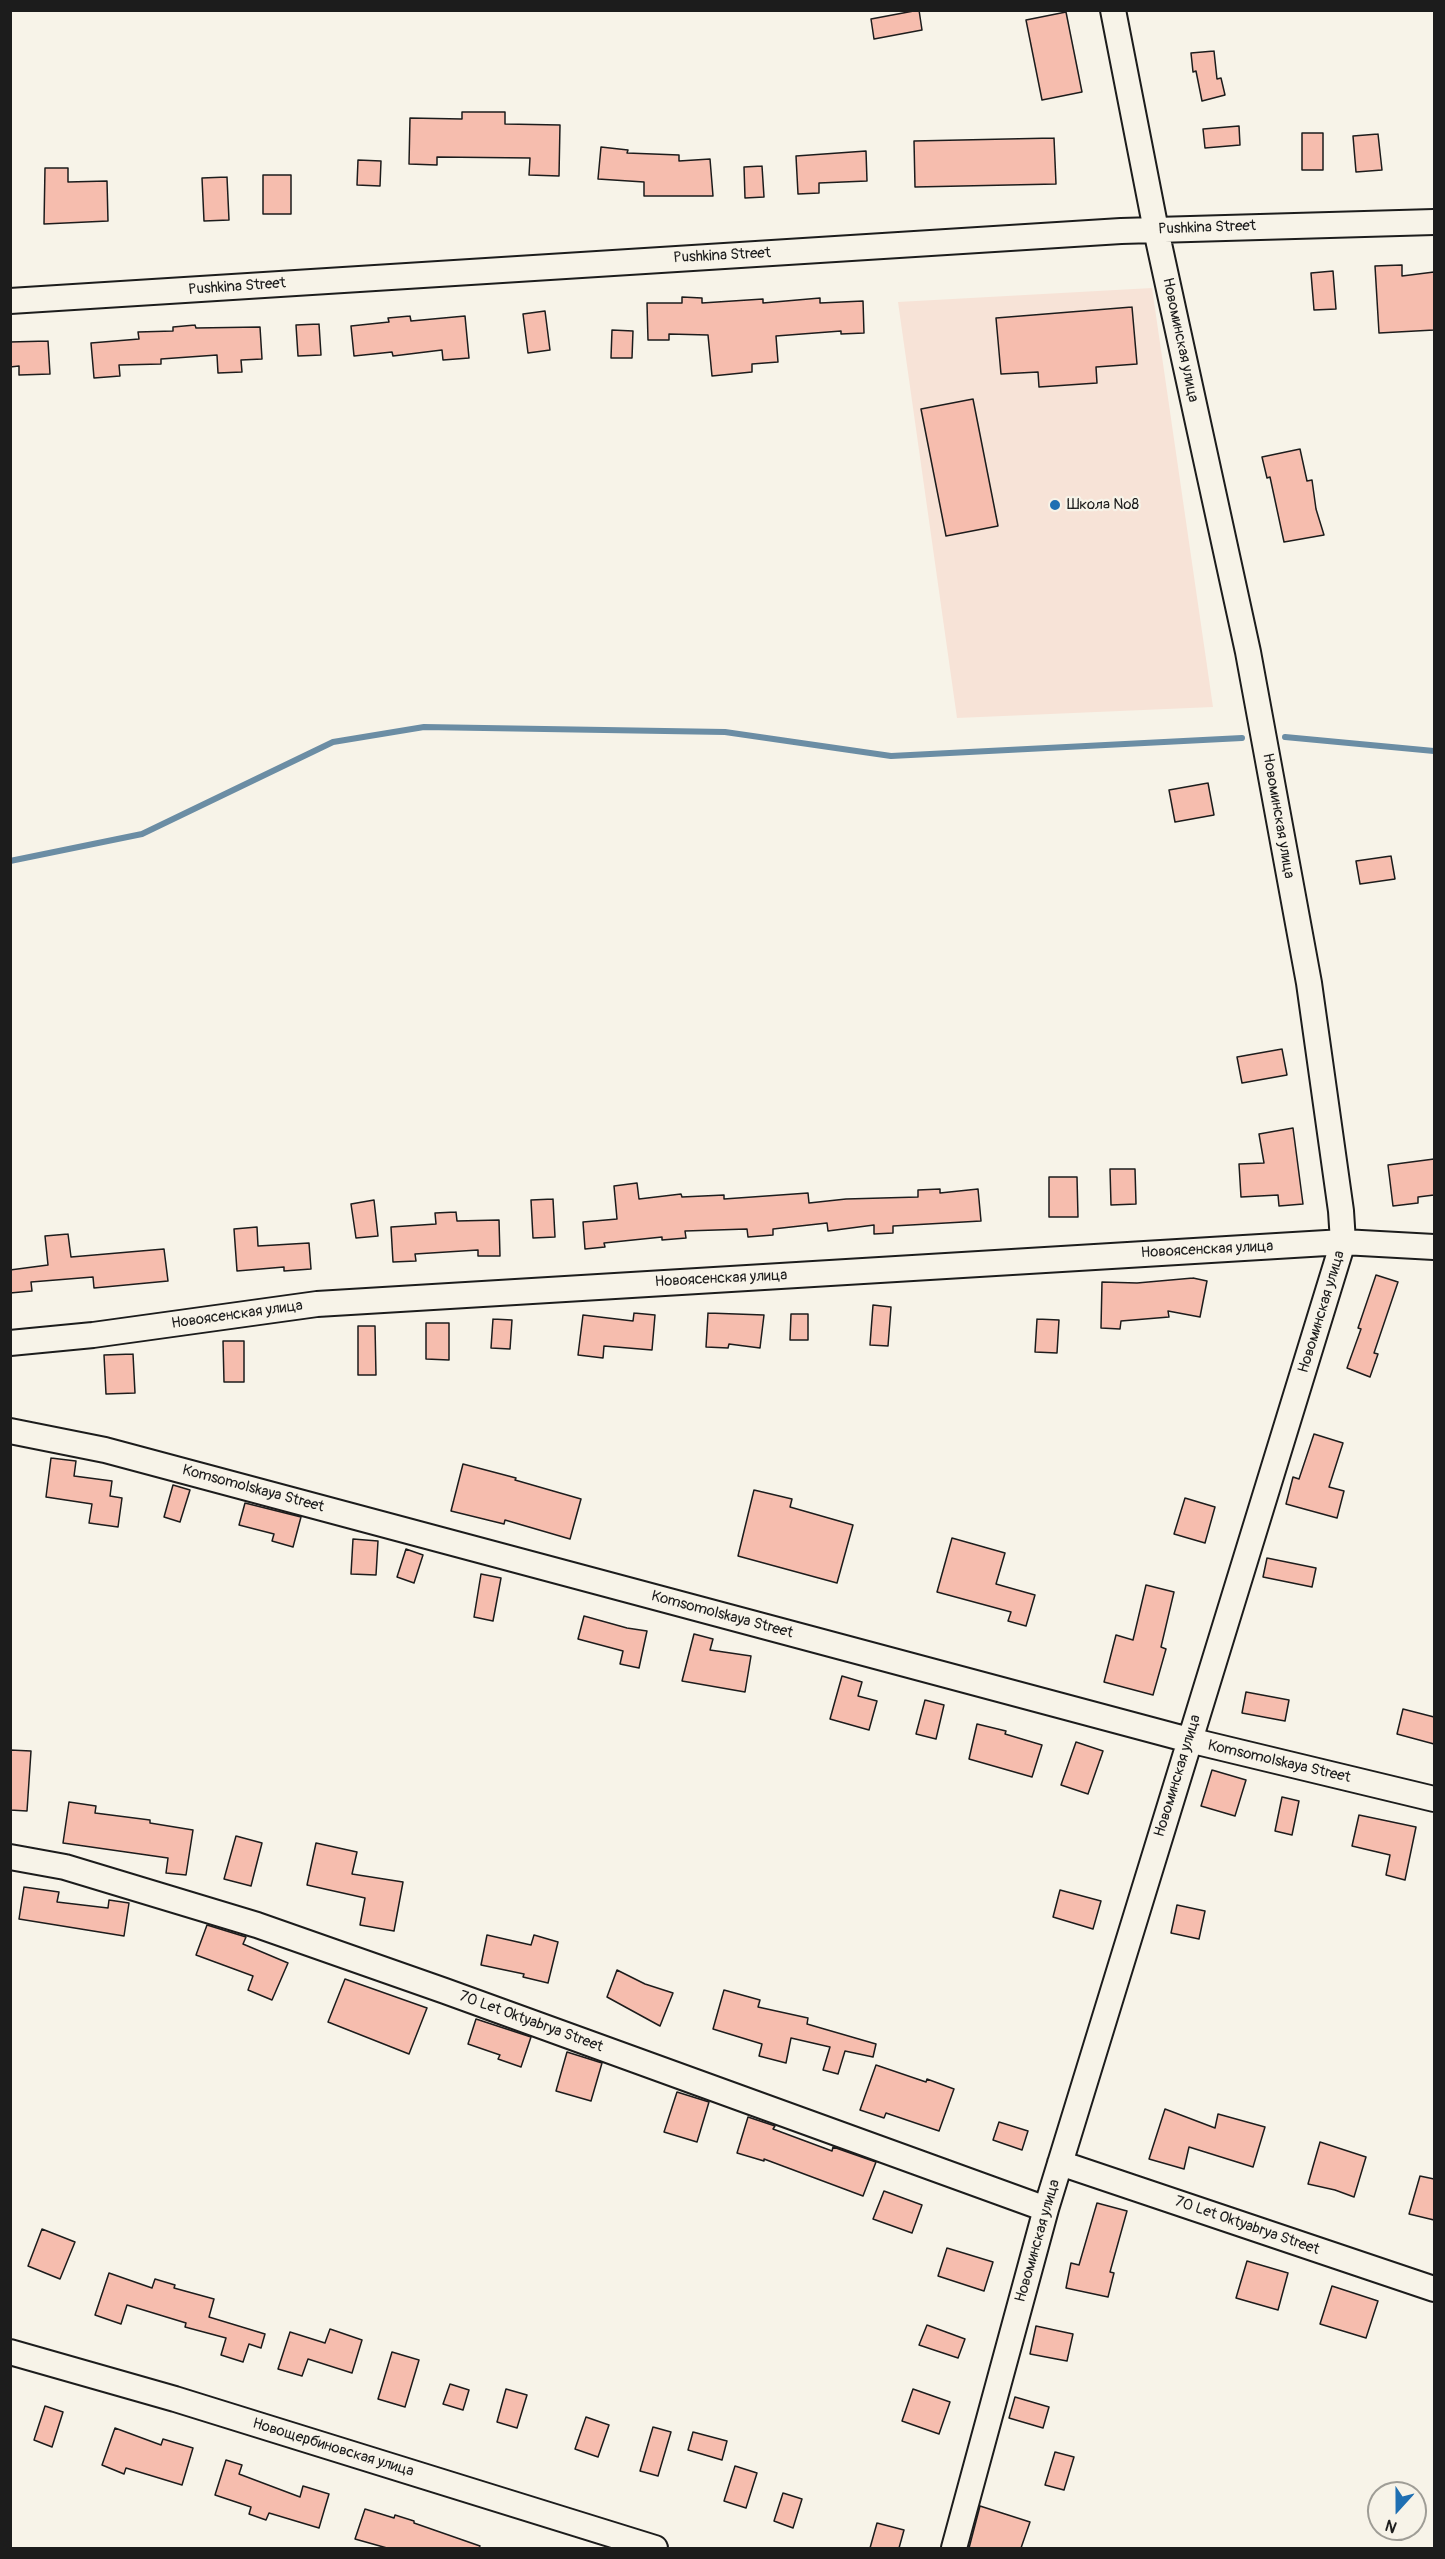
<!DOCTYPE html>
<html>
<head>
<meta charset="utf-8">
<style>
	body { margin:0 }
	#map { position:relative; width:1445px; height:2559px; overflow:hidden; background:#f7f3e8; font-family:Pangolin,sans-serif }
	canvas { display:block }
	.frame { position:absolute; inset:0; border:12px solid #1c1c1c; pointer-events:none }
	.north { position:absolute; left:1367px; top:2481px; width:60px; height:60px; box-sizing:border-box; background:#f7f3e8; border:2px solid #9f9d96; border-radius:50%; rotate:201deg; font-size:16px; font-weight:700; line-height:24px; text-align:center; color:#1c1c1c }
	.north::after { content:''; display:block; margin:auto; width:21px; height:27px; background:#1f6fb2; clip-path:polygon(50% 0,100% 100%,50% 72%,0 100%) }
</style>
</head>
<body>
<div id="map">
<canvas width="1445" height="2559"></canvas>
<div class="frame"></div>
<div class="north">N</div>
</div>
<script>
const context = document.querySelector('canvas').getContext('2d');
context.lineJoin = 'round';
function fillPath(path, color) {
  context.fillStyle = color;
  context.fill(path, 'evenodd');
}
function poly(rows) {
  const path = new Path2D();
  for (const r of rows) {
    path.moveTo(r[0], r[1]);
    for (let i = 2; i < r.length; i += 2) path.lineTo(r[i], r[i + 1]);
  }
  return path;
}
function trace(path, color, width, dash) {
  context.strokeStyle = color;
  context.lineWidth = width;
  context.lineCap = dash ? 'butt' : 'round';
  context.setLineDash(dash || []);
  context.stroke(path);
}
function drawText(font, color, halo, rows, align = 'center') {
  context.font = font + ' Pangolin,sans-serif';
  context.lineWidth = 4.5;
  context.setLineDash([]);
  context.textBaseline = 'middle';
  context.strokeStyle = halo;
  context.fillStyle = color;
  for (const [text, x, y, turn = 0] of rows) {
    context.save();
    context.translate(x, y);
    context.rotate((+turn || 0) * Math.PI / 180);
    context.textAlign = isNaN(turn) ? turn : align;
    if (halo) context.strokeText(text, 0, 0);
    context.fillText(text, 0, 0);
    context.restore();
  }
}
const built = poly([
	[1152,288,1213,707,957,718,898,302]
]);
const stream = poly([
	[1285,737,1434,751],
	[10,861,142,834,333,742,424,727,725,732,891,756,1242,738]
]);
const building = poly([
	[919,10,922,30,874,39,871,19,919,10],
	[1066,12,1082,92,1042,100,1026,20,1066,12],
	[1214,51,1217,79,1221,78,1225,95,1202,101,1196,71,1193,72,1191,53,1214,51],
	[462,112,505,112,505,124,560,125,559,176,529,175,530,158,437,157,437,165,409,164,410,118,462,119,462,112],
	[1239,126,1240,145,1205,148,1203,129,1239,126],
	[1302,133,1323,133,1323,170,1302,170,1302,133],
	[1378,134,1382,170,1356,172,1353,136,1378,134],
	[1054,138,1056,184,915,187,914,141,1054,138],
	[601,147,628,150,627,153,679,155,679,161,710,159,713,196,644,196,644,182,598,179,601,147],
	[866,151,867,181,819,183,819,193,798,194,796,156,866,151],
	[358,160,381,161,380,186,357,185,358,160],
	[762,166,764,197,745,198,744,167,762,166],
	[45,168,68,168,68,182,107,181,108,221,44,224,45,168],
	[263,175,291,175,291,214,263,214,263,175],
	[227,177,229,220,204,221,202,178,227,177],
	[1402,265,1402,276,1434,272,1434,330,1379,333,1375,266,1402,265],
	[1333,271,1336,309,1314,310,1311,273,1333,271],
	[682,297,702,298,702,303,763,299,763,303,820,298,820,303,863,301,864,333,841,334,841,331,776,336,778,362,752,364,752,372,712,376,708,335,669,334,669,340,648,340,647,303,682,303,682,297],
	[1132,307,1137,364,1096,367,1097,383,1039,387,1038,372,1001,374,996,318,1132,307],
	[545,311,550,350,528,353,523,314,545,311],
	[410,316,411,321,465,316,469,358,443,360,442,350,393,356,392,352,354,356,351,326,389,322,388,318,410,316],
	[319,324,321,355,298,356,296,325,319,324],
	[195,325,196,328,260,327,262,359,241,360,242,372,218,373,217,355,161,359,161,364,119,365,120,376,94,378,91,343,139,339,138,332,173,331,173,327,195,325],
	[612,330,633,331,632,358,611,358,612,330],
	[48,341,50,374,19,375,19,366,10,367,10,342,48,341],
	[973,399,998,526,946,536,921,409,973,399],
	[1300,449,1307,481,1312,480,1316,509,1324,535,1284,542,1270,477,1267,478,1262,457,1300,449],
	[1208,783,1214,815,1175,822,1169,790,1208,783],
	[1391,856,1395,879,1360,884,1356,861,1391,856],
	[1282,1049,1287,1075,1242,1083,1237,1057,1282,1049],
	[1293,1128,1303,1204,1279,1206,1278,1195,1241,1197,1239,1164,1264,1163,1259,1134,1293,1128],
	[1434,1159,1434,1195,1418,1197,1418,1203,1393,1206,1388,1165,1434,1159],
	[1110,1169,1135,1169,1136,1204,1111,1205,1110,1169],
	[1049,1177,1077,1177,1078,1217,1049,1217,1049,1177],
	[637,1183,639,1199,681,1194,682,1197,724,1195,724,1199,808,1193,809,1203,846,1199,918,1197,918,1190,940,1189,940,1193,978,1189,981,1221,893,1226,893,1233,874,1234,874,1225,828,1231,827,1223,773,1229,773,1235,748,1237,747,1229,685,1231,686,1238,662,1240,662,1237,604,1243,605,1247,585,1249,583,1222,617,1219,614,1186,637,1183],
	[553,1199,555,1237,533,1238,531,1200,553,1199],
	[374,1200,378,1236,356,1238,351,1204,374,1200],
	[456,1212,457,1221,499,1220,500,1256,478,1256,478,1250,415,1254,416,1261,393,1262,391,1227,436,1224,435,1213,456,1212],
	[257,1227,258,1246,309,1243,311,1269,284,1271,284,1267,237,1271,234,1229,257,1227],
	[68,1234,71,1257,164,1249,168,1281,94,1288,93,1277,31,1282,32,1291,10,1293,10,1270,48,1265,45,1236,68,1234],
	[1376,1275,1398,1282,1374,1353,1378,1354,1370,1377,1347,1368,1361,1329,1358,1328,1376,1275],
	[1193,1278,1207,1281,1200,1317,1168,1311,1169,1317,1121,1321,1120,1329,1101,1328,1102,1282,1137,1283,1193,1278],
	[873,1305,891,1307,888,1346,870,1345,873,1305],
	[634,1313,655,1315,652,1350,604,1346,603,1358,578,1355,583,1315,633,1321,634,1313],
	[708,1313,764,1315,760,1348,729,1344,728,1348,706,1347,708,1313],
	[791,1314,808,1314,808,1340,790,1340,791,1314],
	[493,1319,512,1320,510,1349,491,1348,493,1319],
	[1037,1319,1059,1320,1057,1353,1035,1352,1037,1319],
	[426,1323,449,1323,449,1360,426,1359,426,1323],
	[358,1326,375,1326,376,1375,358,1375,358,1326],
	[223,1341,244,1341,244,1382,224,1382,223,1341],
	[133,1354,135,1393,106,1394,104,1355,133,1354],
	[1314,1434,1343,1443,1329,1487,1344,1491,1337,1518,1286,1504,1293,1477,1299,1479,1314,1434],
	[51,1458,76,1461,74,1476,112,1481,110,1496,122,1498,118,1527,89,1523,92,1504,46,1497,51,1458],
	[463,1464,516,1478,515,1480,581,1499,570,1539,505,1520,504,1524,451,1511,463,1464],
	[173,1485,190,1490,180,1522,164,1517,173,1485],
	[754,1490,792,1499,790,1507,853,1525,837,1583,738,1556,754,1490],
	[1185,1498,1215,1507,1205,1543,1174,1534,1185,1498],
	[245,1503,301,1517,293,1547,272,1541,274,1534,239,1525,245,1503],
	[952,1538,1005,1553,996,1584,1035,1595,1026,1626,1008,1621,1011,1612,937,1592,952,1538],
	[353,1539,378,1541,376,1575,351,1574,353,1539],
	[406,1549,423,1555,414,1583,397,1577,406,1549],
	[1267,1558,1316,1568,1312,1587,1263,1577,1267,1558],
	[481,1574,501,1578,493,1621,474,1617,481,1574],
	[1146,1585,1174,1592,1161,1647,1166,1649,1153,1695,1104,1682,1116,1635,1133,1640,1146,1585],
	[584,1616,627,1628,647,1631,639,1668,620,1664,623,1651,578,1639,584,1616],
	[694,1634,713,1639,710,1650,751,1656,745,1692,682,1681,694,1634],
	[842,1676,862,1682,858,1696,877,1701,869,1730,830,1719,842,1676],
	[1246,1692,1289,1700,1285,1721,1242,1713,1246,1692],
	[925,1700,944,1705,936,1739,916,1734,925,1700],
	[1403,1709,1434,1717,1434,1744,1397,1734,1403,1709],
	[977,1724,1006,1731,1005,1734,1042,1745,1032,1777,969,1759,977,1724],
	[1076,1742,1103,1751,1088,1794,1061,1785,1076,1742],
	[10,1750,31,1751,27,1811,10,1810,10,1750],
	[1212,1770,1246,1780,1235,1816,1201,1806,1212,1770],
	[1282,1797,1299,1801,1292,1835,1275,1831,1282,1797],
	[69,1802,96,1806,95,1813,150,1820,150,1823,193,1830,186,1875,166,1873,168,1858,63,1843,69,1802],
	[1359,1815,1416,1827,1405,1880,1386,1875,1390,1855,1352,1846,1359,1815],
	[236,1836,262,1843,251,1886,224,1879,236,1836],
	[316,1843,357,1852,352,1874,403,1882,394,1931,360,1925,365,1898,307,1885,316,1843],
	[24,1887,59,1892,57,1902,108,1908,109,1900,129,1903,124,1936,19,1919,24,1887],
	[1060,1890,1101,1901,1093,1929,1053,1917,1060,1890],
	[1177,1905,1205,1911,1199,1939,1171,1933,1177,1905],
	[207,1925,246,1937,243,1944,288,1963,272,2000,248,1990,253,1976,196,1955,207,1925],
	[487,1935,531,1945,534,1935,558,1942,548,1983,523,1977,524,1974,481,1965,487,1935],
	[617,1970,645,1984,673,1993,660,2026,607,1997,617,1970],
	[345,1979,427,2008,409,2054,328,2022,345,1979],
	[724,1990,760,2000,758,2007,808,2018,807,2024,876,2044,873,2057,845,2051,838,2074,823,2070,830,2047,791,2038,786,2063,759,2056,762,2044,713,2029,724,1990],
	[476,2019,531,2037,521,2067,498,2059,500,2055,468,2044,476,2019],
	[567,2052,602,2063,591,2101,556,2091,567,2052],
	[876,2065,926,2082,927,2079,954,2089,939,2131,886,2113,884,2118,860,2110,876,2065],
	[677,2092,709,2102,697,2142,664,2132,677,2092],
	[1165,2109,1215,2128,1218,2114,1265,2127,1253,2167,1189,2147,1184,2169,1149,2159,1165,2109],
	[748,2117,775,2126,773,2129,832,2151,833,2147,876,2162,863,2196,764,2159,764,2161,737,2153,748,2117],
	[999,2122,1028,2131,1022,2150,993,2140,999,2122],
	[1320,2142,1366,2157,1354,2197,1335,2190,1308,2184,1320,2142],
	[1420,2176,1434,2179,1434,2220,1409,2214,1420,2176],
	[884,2191,922,2205,912,2233,873,2219,884,2191],
	[1097,2203,1127,2211,1110,2272,1114,2273,1108,2297,1066,2288,1071,2263,1079,2265,1097,2203],
	[42,2229,75,2242,60,2279,28,2266,42,2229],
	[947,2248,993,2262,984,2291,938,2276,947,2248],
	[1247,2261,1288,2273,1278,2310,1236,2298,1247,2261],
	[109,2273,152,2288,155,2279,175,2285,174,2288,214,2299,209,2317,265,2334,261,2348,249,2344,243,2362,221,2355,226,2338,185,2327,186,2323,127,2305,121,2324,95,2315,109,2273],
	[1332,2286,1378,2301,1366,2338,1320,2324,1332,2286],
	[927,2325,965,2339,958,2358,919,2345,927,2325],
	[1036,2326,1073,2334,1067,2361,1030,2354,1036,2326],
	[330,2329,362,2340,352,2373,308,2359,302,2376,278,2369,290,2332,325,2343,330,2329],
	[392,2352,419,2360,405,2407,378,2399,392,2352],
	[450,2384,469,2390,463,2410,443,2404,450,2384],
	[506,2389,527,2395,517,2428,497,2422,506,2389],
	[913,2389,950,2402,939,2434,902,2421,913,2389],
	[1015,2397,1049,2407,1043,2428,1009,2418,1015,2397],
	[45,2406,63,2412,52,2447,34,2440,45,2406],
	[586,2417,609,2425,598,2457,575,2449,586,2417],
	[653,2427,671,2432,658,2476,640,2471,653,2427],
	[115,2428,161,2445,163,2439,193,2448,182,2485,126,2468,124,2474,102,2465,115,2428],
	[693,2432,727,2441,722,2460,688,2450,693,2432],
	[1055,2452,1074,2457,1064,2490,1045,2485,1055,2452],
	[226,2460,242,2465,239,2474,300,2497,303,2486,329,2494,319,2528,269,2513,266,2520,249,2514,251,2507,215,2495,226,2460],
	[735,2466,757,2473,746,2508,724,2501,735,2466],
	[783,2493,802,2499,793,2528,774,2521,783,2493],
	[980,2506,1030,2522,1021,2548,969,2548,980,2506],
	[365,2509,394,2518,395,2515,414,2521,414,2523,480,2546,479,2548,387,2548,355,2539,365,2509],
	[877,2523,904,2530,899,2548,870,2548,877,2523]
]);
const minor = poly([
	[10,301,1121,231,1434,222],
	[10,1343,93,1335,317,1304,1343,1242,1434,1247],
	[10,1431,105,1450,1189,1740,1434,1799],
	[10,1857,65,1867,257,1925,445,1991,1046,2209],
	[1060,2163,1434,2289],
	[10,2352,175,2399,655,2548],
	[954,2548,1046,2209,1343,1242,1341,1211,1309,983,1248,652,1156,230,1113,10]
]);
const markers = [
	[1055,505,6,"#1f6fb2"]
];
const streetNames = [
	["Pushkina Street",1207,228,-2],
	["Pushkina Street",722,256,-3],
	["Pushkina Street",237,287,-4],
	["Новоминская улица",1180,340,78],
	["Новоминская улица",1278,816,80],
	["Новоясенская улица",1207,1250,-3],
	["Новоясенская улица",721,1279,-3],
	["Новоминская улица",1322,1312,-73],
	["Новоясенская улица",237,1315,-8],
	["Komsomolskaya Street",253,1489,15],
	["Komsomolskaya Street",722,1615,15],
	["Komsomolskaya Street",1279,1762,13],
	["Новоминская улица",1178,1776,-73],
	["70 Let Oktyabrya Street",531,2022,20],
	["70 Let Oktyabrya Street",1247,2226,19],
	["Новоминская улица",1038,2241,-74],
	["Новощербиновская улица",333,2448,17]
];
const poiNames = [
	["Школа №8",1067,505]
];
fillPath(built, '#f7e3d7');
trace(stream, '#6b8da4', 6);
fillPath(building, '#f6bdae');
trace(building, '#1c1c1c', 1.5);
trace(minor, '#1c1c1c', 28);
trace(minor, '#f7f3e8', 24);
for (const [x, y, r, color] of markers) {
  const dot = new Path2D();
  dot.arc(x, y, r, 0, 2 * Math.PI);
  context.fillStyle = color;
  context.fill(dot);
  trace(dot, '#f7f3e8', 2);
}
drawText('15px', '#1c1c1c', '#f7f3e8', streetNames);
drawText('15px', '#1c1c1c', '#f7f3e8', poiNames, 'left');
</script>
</body>
</html>
